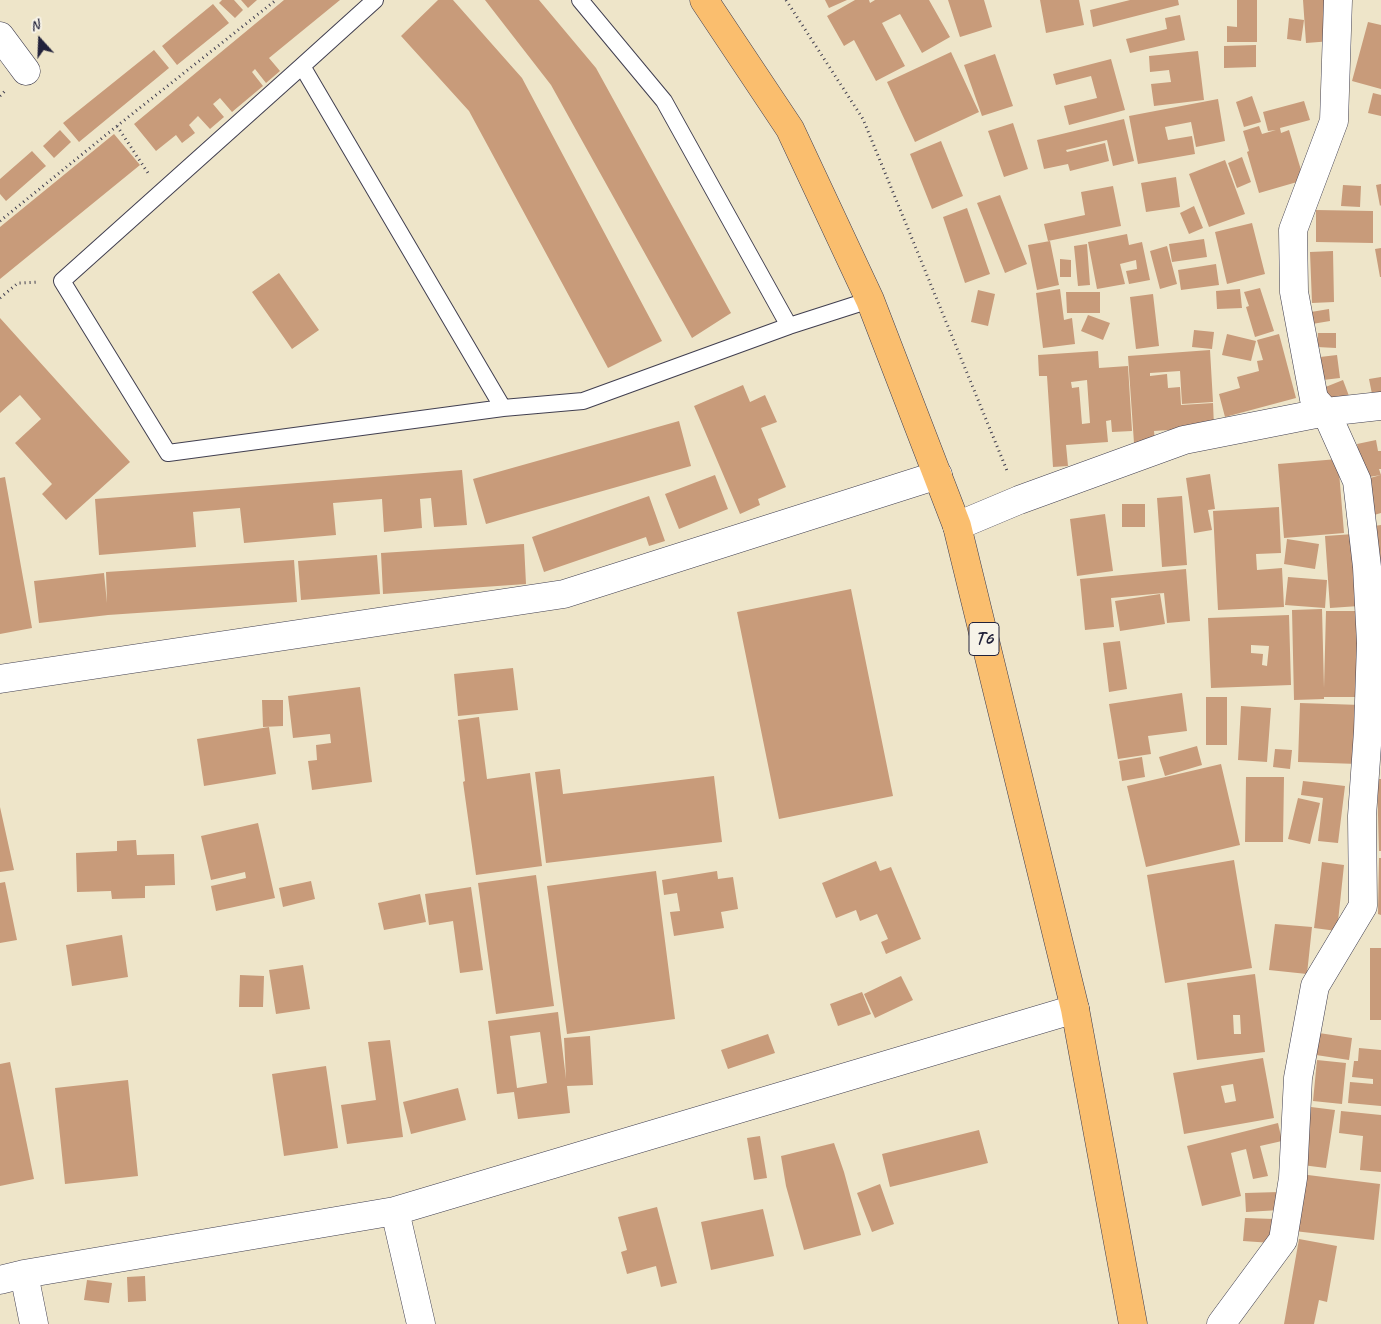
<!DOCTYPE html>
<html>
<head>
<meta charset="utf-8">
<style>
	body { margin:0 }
	#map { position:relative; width:1381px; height:1324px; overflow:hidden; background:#eee5c9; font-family:Caveat,sans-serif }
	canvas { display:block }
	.north { position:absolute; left:15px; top:15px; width:50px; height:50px; -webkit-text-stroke:4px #f7f3e8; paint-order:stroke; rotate:340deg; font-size:14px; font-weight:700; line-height:20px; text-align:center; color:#22223b }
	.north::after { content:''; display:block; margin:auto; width:18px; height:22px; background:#22223b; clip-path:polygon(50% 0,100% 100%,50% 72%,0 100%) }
</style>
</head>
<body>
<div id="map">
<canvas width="1381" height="1324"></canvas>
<div class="north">N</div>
</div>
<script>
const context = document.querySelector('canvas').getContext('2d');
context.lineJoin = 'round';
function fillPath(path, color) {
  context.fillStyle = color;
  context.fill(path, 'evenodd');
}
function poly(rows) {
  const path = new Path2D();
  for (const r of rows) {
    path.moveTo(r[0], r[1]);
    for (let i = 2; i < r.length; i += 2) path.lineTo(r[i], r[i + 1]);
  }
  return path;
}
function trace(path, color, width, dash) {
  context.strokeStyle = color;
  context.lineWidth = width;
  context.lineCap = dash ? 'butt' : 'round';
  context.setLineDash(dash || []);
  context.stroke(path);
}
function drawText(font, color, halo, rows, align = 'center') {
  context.font = font + ' Caveat,sans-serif';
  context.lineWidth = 5;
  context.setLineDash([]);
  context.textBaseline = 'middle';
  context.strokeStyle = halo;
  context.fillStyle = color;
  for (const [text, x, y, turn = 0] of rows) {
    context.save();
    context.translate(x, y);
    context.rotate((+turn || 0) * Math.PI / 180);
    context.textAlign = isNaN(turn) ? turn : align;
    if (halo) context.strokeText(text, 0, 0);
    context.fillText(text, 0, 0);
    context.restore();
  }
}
const building = poly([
	[222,0,234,0,243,10,235,18,219,3],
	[241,0,257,0,248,8],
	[284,0,340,0,269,58,280,71,266,83,255,69,252,72,263,86,232,112,220,98,213,104,224,117,210,129,198,116,189,125,195,133,182,143,176,135,156,151,134,124],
	[438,0,453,0,522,78,662,341,608,368,469,111,401,36],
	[485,0,539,0,596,68,731,313,692,338,551,85],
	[825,0,847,0,829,8],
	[855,0,869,0,870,3,875,0,929,0,950,37,922,53,900,14,882,23,905,66,876,81,854,40,844,46,827,16],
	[948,0,984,0,992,27,960,37],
	[1040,0,1079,0,1084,25,1046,33],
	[1130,0,1178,0,1179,5,1093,27,1090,10],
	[1237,0,1257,0,1257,42,1227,42,1227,26,1237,27],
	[1303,0,1329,0,1332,41,1306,43],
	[213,4,229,23,177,65,162,46],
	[1180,15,1185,40,1130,53,1126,39,1167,29,1165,18],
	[1289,18,1304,20,1301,41,1287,39],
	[1368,22,1381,25,1381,89,1352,81],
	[1256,45,1256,67,1224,68,1224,46],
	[154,50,169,68,79,142,63,123],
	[1198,51,1204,100,1154,106,1151,84,1171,82,1169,70,1150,72,1149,56],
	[951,52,979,112,915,142,887,82],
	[995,54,1013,106,982,116,964,65],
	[1111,59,1125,110,1069,125,1064,106,1097,98,1091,76,1056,85,1053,74],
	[1373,93,1381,95,1381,116,1368,113],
	[1252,96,1261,122,1244,127,1236,102],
	[1218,99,1225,141,1196,147,1191,122,1165,127,1168,140,1192,136,1195,154,1138,164,1129,116],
	[1304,101,1310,120,1280,128,1281,133,1289,130,1304,180,1259,193,1247,152,1249,151,1243,131,1259,126,1262,134,1276,130,1268,131,1263,112],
	[1124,119,1134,161,1113,166,1107,140,1066,150,1067,152,1105,143,1109,161,1070,171,1068,164,1044,169,1037,140],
	[1013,123,1028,169,1004,177,988,131],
	[60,130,71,142,54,158,43,146],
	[114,134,140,165,0,279,0,227],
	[941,141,963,196,932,209,910,154],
	[32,151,46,166,6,201,0,194,0,179],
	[1242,157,1251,182,1237,188,1228,163],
	[1225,160,1245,214,1209,227,1189,174],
	[1176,177,1180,207,1146,212,1141,183],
	[1381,184,1381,205,1380,206,1376,185],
	[1343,185,1361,186,1360,207,1341,206],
	[1113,186,1121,226,1048,241,1044,224,1085,215,1081,192],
	[1000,195,1027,264,1005,273,977,203],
	[1194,206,1203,228,1189,234,1180,213],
	[967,208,990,274,965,283,943,217],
	[1316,210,1373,211,1373,243,1316,242],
	[1252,223,1265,274,1227,284,1215,232],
	[1127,234,1129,245,1142,242,1150,280,1129,284,1126,271,1137,269,1136,260,1120,264,1125,284,1097,289,1088,242],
	[1204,239,1207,257,1172,262,1169,244],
	[1050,241,1059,285,1037,290,1028,245],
	[1087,244,1090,285,1078,286,1074,246],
	[1167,246,1177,284,1160,289,1150,251],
	[1381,248,1381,277,1380,277,1375,249],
	[1333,251,1334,302,1312,303,1310,252],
	[1060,259,1071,260,1071,277,1060,277],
	[1216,264,1219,285,1181,290,1178,270],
	[279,273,319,330,292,349,252,292],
	[1260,288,1274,331,1255,337,1246,307,1249,306,1244,292],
	[1060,289,1064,320,1072,318,1075,344,1043,348,1036,293],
	[1240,289,1242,308,1217,309,1216,291],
	[978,290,995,294,988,326,971,322],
	[1066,292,1100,292,1100,313,1067,313],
	[1153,294,1159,346,1136,349,1130,297],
	[1329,309,1330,321,1312,324,1311,312],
	[1088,315,1110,323,1103,340,1081,331],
	[0,318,130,462,66,520,42,494,52,484,15,443,41,419,20,395,0,413],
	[1194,330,1214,332,1212,349,1192,347],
	[1318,333,1336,333,1336,348,1317,347],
	[1227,334,1256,341,1251,361,1222,355],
	[1279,334,1296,398,1225,417,1219,394,1240,388,1237,377,1259,371,1257,361,1263,360,1257,340],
	[1210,350,1213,402,1182,404,1180,371,1150,373,1150,376,1167,374,1168,388,1180,387,1181,405,1213,403,1214,427,1154,431,1155,441,1134,443,1128,356],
	[1098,351,1099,368,1128,366,1132,431,1112,432,1111,420,1106,421,1108,442,1066,445,1068,466,1053,467,1047,376,1039,376,1038,355],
	[1087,380,1090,423,1082,424,1079,387,1072,388,1071,382],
	[1337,355,1340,378,1323,380,1320,357],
	[1381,377,1381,397,1373,399,1369,379],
	[1343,380,1349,396,1328,403,1323,388],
	[743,385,750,402,765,395,777,422,761,428,786,487,758,499,760,505,740,514,694,406],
	[679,421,691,466,486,524,473,479],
	[1376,440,1378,451,1381,451,1381,469,1379,469,1381,475,1363,478,1357,444],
	[1338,459,1344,533,1284,538,1278,464],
	[462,470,467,525,434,527,431,498,420,499,422,528,384,532,382,499,333,503,336,535,244,543,240,508,193,512,196,547,99,555,95,499],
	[1210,474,1215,509,1208,510,1212,530,1194,533,1186,478],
	[715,475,728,509,679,529,665,494],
	[1381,475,1381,513,1374,515,1366,479],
	[5,477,32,628,0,634,0,478],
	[649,496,665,541,649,546,646,537,544,572,532,537],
	[1182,496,1187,565,1162,567,1157,498],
	[1122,504,1145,504,1145,527,1122,527],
	[1279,507,1281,553,1256,554,1257,570,1282,568,1284,607,1218,610,1213,511],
	[1105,514,1113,571,1077,576,1070,519],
	[1381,525,1381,561,1380,561,1374,526],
	[1354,534,1359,606,1330,608,1325,536],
	[1287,539,1319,544,1315,569,1284,564],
	[524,544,526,584,383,594,381,553],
	[377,555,380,594,301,600,298,561],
	[294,560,297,602,108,615,39,623,34,581,104,573,107,603,106,572],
	[1186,569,1190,621,1167,623,1164,593,1111,598,1114,627,1085,630,1080,579],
	[1288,577,1327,580,1325,608,1285,605],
	[851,589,893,796,779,819,737,612],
	[1160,594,1165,624,1120,631,1115,601],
	[1322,609,1324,688,1326,611,1358,611,1356,697,1324,697,1324,699,1294,700,1292,610],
	[1289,615,1291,685,1211,688,1208,618],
	[1251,645,1269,646,1267,666,1262,665,1263,654,1251,653],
	[1120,641,1127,689,1109,692,1103,643],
	[513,668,518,710,458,716,454,674],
	[360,687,372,782,312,790,308,761,317,760,316,745,331,743,330,734,293,738,288,696],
	[1182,693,1187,731,1148,736,1151,754,1118,759,1109,704],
	[1206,697,1227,697,1227,745,1206,745],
	[262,700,283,700,283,726,263,727],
	[1300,703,1361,705,1358,764,1298,762],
	[1241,706,1271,708,1267,762,1238,760],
	[479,717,487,779,530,773,542,866,476,875,463,782,465,781,458,720],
	[269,727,276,774,204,786,197,739],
	[1197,746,1202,765,1165,776,1159,757],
	[1275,749,1292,750,1290,769,1273,767],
	[1142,757,1145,777,1122,781,1119,761],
	[1221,764,1240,845,1146,867,1127,786],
	[560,769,563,794,714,776,722,842,546,863,535,772],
	[1246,777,1284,777,1283,842,1245,842],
	[1377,779,1381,779,1381,851,1379,851],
	[1303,781,1345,786,1338,843,1318,841,1323,798,1301,795],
	[1298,798,1320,803,1310,844,1288,839],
	[0,807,14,870,0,872],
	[258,823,275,898,216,911,211,886,246,878,245,872,211,880,201,836],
	[136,840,137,855,174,854,175,885,145,886,145,898,112,899,111,891,77,892,76,853,117,851,117,841],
	[1379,858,1381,858,1381,915,1378,914],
	[1234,860,1252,968,1165,983,1147,875],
	[876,861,880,871,891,867,921,939,886,954,881,942,888,939,877,914,860,921,856,910,836,918,822,883],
	[1322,862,1344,865,1337,931,1314,928],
	[656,871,675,1019,567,1034,547,886],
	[717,871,718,879,733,877,738,909,721,912,724,928,674,936,670,912,680,911,677,893,664,895,662,880],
	[536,875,554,1006,496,1014,478,883],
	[311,881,315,899,283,907,279,888],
	[5,882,17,940,0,943,0,883],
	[471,887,483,970,460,973,453,921,429,925,425,894],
	[420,894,426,922,384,930,378,903],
	[1275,924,1312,927,1307,974,1269,970],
	[122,935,128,977,72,986,66,945],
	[1370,948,1381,948,1381,1020,1370,1020],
	[303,965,310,1009,276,1014,269,970],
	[1255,974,1265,1052,1197,1060,1187,983],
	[1233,1015,1240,1015,1241,1034,1234,1034],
	[240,975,264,976,263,1007,239,1007],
	[901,976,913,1000,875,1018,864,994],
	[862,992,871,1014,838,1026,830,1004],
	[558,1012,566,1079,564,1038,590,1036,593,1085,567,1086,570,1113,518,1119,514,1092,497,1094,488,1021],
	[540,1032,547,1083,517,1088,510,1036],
	[1319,1033,1352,1038,1349,1060,1316,1055],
	[768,1034,775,1053,728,1069,721,1050],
	[390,1040,403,1137,347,1144,341,1105,376,1100,368,1042],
	[1359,1048,1381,1050,1381,1106,1348,1103,1350,1082,1373,1084,1373,1079,1352,1077,1354,1061,1358,1061],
	[1263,1058,1274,1118,1184,1134,1173,1073],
	[1233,1084,1236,1101,1225,1103,1221,1086],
	[1317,1060,1346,1063,1342,1104,1313,1101],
	[10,1062,34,1179,0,1186,0,1064],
	[326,1066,338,1148,284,1156,272,1074],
	[128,1080,138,1176,65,1184,55,1088],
	[458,1088,466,1120,411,1134,403,1102],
	[1311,1107,1335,1110,1326,1168,1302,1165],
	[1341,1111,1381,1115,1381,1172,1360,1170,1363,1136,1339,1133],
	[1278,1123,1282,1141,1260,1146,1268,1176,1253,1179,1246,1149,1231,1153,1241,1196,1202,1206,1187,1146],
	[979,1130,988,1163,890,1187,882,1154],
	[760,1136,767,1178,754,1180,747,1138],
	[834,1143,844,1172,861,1235,804,1250,786,1186,781,1156],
	[1300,1174,1380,1184,1374,1240,1294,1231],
	[880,1184,894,1224,872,1232,857,1193],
	[1279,1192,1280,1210,1246,1212,1245,1193],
	[657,1207,677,1283,661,1287,656,1266,627,1274,621,1252,627,1250,618,1217],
	[763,1209,774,1256,711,1270,701,1222],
	[1245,1218,1274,1219,1272,1243,1243,1241],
	[1299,1239,1337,1246,1327,1302,1319,1300,1314,1324,1284,1324],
	[145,1276,146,1301,128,1302,127,1277],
	[87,1280,112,1283,109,1303,84,1300]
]);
const path = poly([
	[786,0,863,119,1008,473],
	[0,96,5,91],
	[117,126,148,173],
	[0,221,117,126,276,0],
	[0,298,18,283,39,282]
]);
const lane = poly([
	[375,0,302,66,503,408,583,401,789,326,870,300],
	[580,0,664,101,789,326],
	[302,66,62,281,168,453,503,408]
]);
const street = poly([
	[0,36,26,71],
	[957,526,1019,500,1184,440,1326,412,1381,406],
	[0,679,564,594,938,475],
	[395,1211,421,1324],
	[24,1274,34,1324],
	[0,1280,24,1274,395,1211,1075,1009],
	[1221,1324,1283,1240,1293,1178,1298,1078,1315,986,1363,906,1362,816,1368,731,1371,643,1367,567,1357,481,1326,412,1314,399,1294,292,1293,230,1334,121,1338,0]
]);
const highway = poly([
	[704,0,790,129,870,300,957,526,1075,1009,1133,1324]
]);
const shields = [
	[984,639,30]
];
const shieldNames = [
	["T6",984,639]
];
fillPath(building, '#c89b7a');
trace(lane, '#413f50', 18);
trace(street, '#413f50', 29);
trace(highway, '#413f50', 29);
trace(path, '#413f50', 3, [1, 4]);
trace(lane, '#fff', 16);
trace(street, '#fff', 28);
trace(highway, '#fabe6e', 28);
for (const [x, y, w] of shields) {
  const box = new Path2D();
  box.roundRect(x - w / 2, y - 16.5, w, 33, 4);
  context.fillStyle = '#f7f3e8';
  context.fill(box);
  trace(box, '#22223b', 1);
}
drawText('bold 19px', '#22223b', null, shieldNames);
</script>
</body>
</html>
